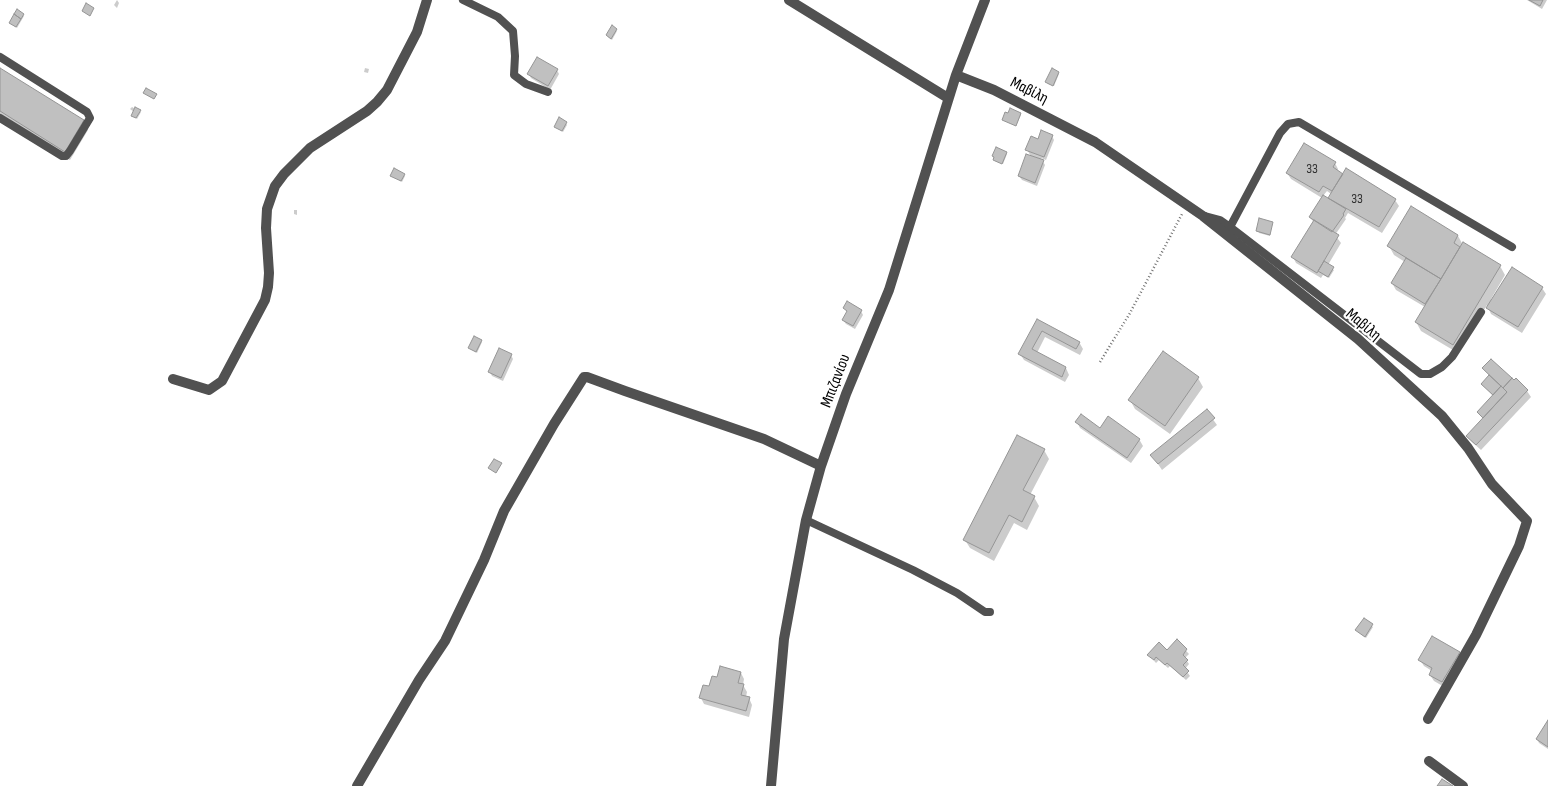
<!DOCTYPE html>
<html>
<head>
<meta charset="utf-8">
<style>
	body { margin:0 }
	canvas { display:block; background:#fff }
</style>
</head>
<body>
<canvas width="1548" height="786"></canvas>
<script>
const context = document.querySelector('canvas').getContext('2d');
context.lineJoin = 'round';
function fillPath(path, color) {
  context.fillStyle = color;
  context.fill(path, 'evenodd');
}
function poly(rows) {
  const path = new Path2D();
  for (const r of rows) {
    path.moveTo(r[0], r[1]);
    for (let i = 2; i < r.length; i += 2) path.lineTo(r[i], r[i + 1]);
  }
  return path;
}
function trace(path, color, width, dash) {
  context.strokeStyle = color;
  context.lineWidth = width;
  context.lineCap = dash ? 'butt' : 'round';
  context.setLineDash(dash || []);
  context.stroke(path);
}
function drawText(font, color, halo, rows, align = 'center') {
  context.font = font + ' "Sofia Sans Condensed",sans-serif';
  context.lineWidth = 4.5;
  context.setLineDash([]);
  context.textBaseline = 'middle';
  context.strokeStyle = halo;
  context.fillStyle = color;
  for (const [text, x, y, turn = 0] of rows) {
    context.save();
    context.translate(x, y);
    context.rotate((+turn || 0) * Math.PI / 180);
    context.textAlign = isNaN(turn) ? turn : align;
    if (halo) context.strokeText(text, 0, 0);
    context.fillText(text, 0, 0);
    context.restore();
  }
}
const shadow = poly([
	[117,0,119,3,117,8,114,5],
	[1527,0,1547,0,1542,9],
	[23,15,24,16,17,28,11,24,10,23],
	[616,30,617,31,612,40,608,37,607,35],
	[365,68,369,69,368,73,364,72],
	[0,69,84,121,88,130,70,160,0,116],
	[557,70,559,74,550,90,531,78,529,74],
	[1059,73,1059,74,1054,86,1048,84,1047,82],
	[132,107,141,112,137,119,133,116,134,112,130,109],
	[1020,114,1021,115,1016,126,1004,120],
	[566,123,567,125,563,132,555,127],
	[1052,136,1054,140,1046,160,1041,158,1045,165,1037,186,1022,180,1019,176,1031,157,1027,149,1038,141],
	[1006,153,1007,154,1003,164,995,161,993,156],
	[1335,163,1338,169,1337,172,1395,200,1399,206,1382,233,1348,213,1345,218,1346,219,1335,235,1341,243,1328,265,1334,270,1329,278,1323,275,1321,278,1296,263,1293,257,1314,222,1310,218,1322,198,1291,179,1287,173],
	[1327,191,1331,194,1328,200,1323,196],
	[404,175,405,176,402,182,392,176],
	[294,210,297,210,297,215,294,214],
	[1272,223,1270,236,1259,233,1258,231],
	[1458,236,1463,245,1500,266,1505,275,1491,299,1493,300,1542,288,1546,294,1522,333,1491,314,1487,305,1458,353,1421,331,1416,322,1425,307,1396,290,1392,283,1405,262,1394,255,1389,246],
	[844,308,861,311,863,315,855,329,846,324,843,320,847,312],
	[1037,321,1079,342,1083,349,1080,355,1045,337,1037,353,1066,368,1069,375,1065,382,1024,360,1020,354],
	[481,341,482,342,477,353,471,349,470,348],
	[511,355,513,359,503,381,492,376,490,372],
	[1484,369,1514,382,1527,391,1531,397,1481,450,1472,442,1468,436,1484,419,1478,412,1493,396,1482,384,1490,376],
	[1198,378,1203,387,1170,434,1135,409,1130,400],
	[1207,411,1217,425,1162,470,1152,455],
	[1077,422,1139,439,1143,446,1131,463,1080,428],
	[1044,450,1049,459,1030,495,1034,497,1039,506,1027,530,1014,523,994,561,970,548,965,540],
	[1364,619,1373,627,1366,638,1356,630],
	[1177,641,1189,654,1185,658,1189,664,1185,669,1190,676,1186,680,1170,666,1168,668,1159,660,1156,663,1149,655,1167,651],
	[1459,653,1463,660,1446,688,1434,681,1430,675,1432,671,1424,666,1420,660],
	[741,673,744,679,743,685,747,692,746,697,749,698,752,705,749,717,704,704,701,698,718,679],
	[1548,723,1548,749,1539,743,1537,739]
]);
const building = poly([
	[1529,0,1543,0,1540,6,1529,0],
	[86,3,94,8,90,16,82,11,86,3],
	[17,9,24,14,21,19,14,14,17,9],
	[14,14,21,19,16,27,9,23,14,14],
	[612,25,617,29,611,39,606,35,612,25],
	[537,57,558,69,548,86,527,74,537,57],
	[0,68,84,120,65,152,0,111,0,68],
	[1052,68,1059,72,1053,86,1045,82,1052,68],
	[146,88,157,94,154,99,143,93,146,88],
	[135,107,141,110,136,118,131,116,135,107],
	[1010,108,1021,113,1016,126,1002,120,1005,112,1008,113,1010,108],
	[559,117,567,122,562,131,554,127,559,117],
	[1041,130,1053,135,1044,157,1025,150,1031,136,1038,139,1041,130],
	[1304,143,1336,162,1333,167,1343,174,1332,191,1323,186,1319,192,1286,173,1304,143],
	[996,147,1007,152,1002,164,993,160,994,157,992,156,996,147],
	[1026,154,1044,160,1035,183,1018,176,1026,154],
	[394,168,405,174,401,181,390,176,394,168],
	[1346,168,1396,199,1379,227,1328,198,1346,168],
	[1323,195,1346,209,1343,214,1344,215,1332,232,1309,217,1323,195],
	[1411,206,1458,235,1454,243,1460,247,1441,279,1387,246,1411,206],
	[1259,218,1273,222,1270,235,1256,231,1259,218],
	[1314,220,1339,235,1317,273,1291,257,1314,220],
	[1463,242,1501,265,1453,345,1415,322,1463,242],
	[1406,258,1441,279,1425,304,1391,283,1406,258],
	[1324,261,1334,267,1328,277,1318,271,1324,261],
	[1512,267,1543,287,1518,327,1486,308,1512,267],
	[847,301,862,310,853,326,842,320,847,311,843,308,847,301],
	[1037,319,1080,342,1076,349,1042,331,1032,349,1066,367,1062,377,1018,354,1037,319],
	[474,336,482,340,476,352,468,348,474,336],
	[499,348,512,354,501,378,488,372,499,348],
	[1163,351,1199,377,1165,426,1128,400,1163,351],
	[1491,359,1512,378,1503,388,1482,368,1491,359],
	[1489,375,1501,386,1493,395,1481,384,1489,375],
	[1512,378,1514,380,1516,378,1528,390,1476,445,1466,436,1507,392,1503,388,1512,378],
	[1501,386,1507,392,1483,418,1477,412,1501,386],
	[1207,409,1215,418,1158,464,1150,455,1207,409],
	[1081,414,1100,428,1108,416,1140,439,1127,458,1075,422,1081,414],
	[1017,435,1045,449,1023,490,1035,496,1022,522,1009,515,989,553,963,540,1017,435],
	[494,459,502,463,496,473,488,468,494,459],
	[1364,618,1373,624,1365,637,1355,630,1364,618],
	[1432,636,1460,652,1442,682,1429,675,1432,668,1418,660,1432,636],
	[1177,639,1187,649,1183,655,1188,660,1183,665,1189,671,1183,677,1167,663,1165,665,1156,657,1154,660,1147,655,1159,642,1167,650,1177,639],
	[720,666,741,672,738,683,744,684,741,695,750,697,746,711,699,698,703,685,709,686,712,676,717,677,720,666],
	[1548,720,1548,747,1536,739,1548,720],
	[1442,779,1453,786,1437,786,1442,779]
]);
const path = poly([
	[1100,362,1130,313,1182,214]
]);
const lane = poly([
	[463,0,498,17,513,31,515,56,514,75,526,84,548,92],
	[0,57,87,112,90,118,70,151,66,156,62,156,0,118],
	[1205,216,1220,220,1230,227,1421,374,1430,374,1442,367,1452,357,1481,312],
	[1230,227,1280,133,1288,124,1299,122,1512,247],
	[806,520,913,570,957,593,985,612,990,612]
]);
const street = poly([
	[789,0,948,98],
	[956,75,994,90,1095,142,1203,216,1358,339,1442,416,1468,448,1492,484,1527,521,1519,546,1476,635,1428,719],
	[173,379,209,390,222,381,265,300,268,287,269,273,266,228,267,209,275,186,284,174,310,148,367,111,377,102,387,90,417,32,427,0],
	[1429,761,1463,786],
	[357,786,419,680,445,641,484,560,504,511,554,424,584,377,587,377,625,391,764,439,821,466],
	[771,786,784,639,806,520,821,466,846,394,889,290,956,75,985,0]
]);
const numberNames = [
	["33",1312,169],
	["33",1357,199]
];
const streetNames = [
	["Μαβίλη",1029,91,27],
	["Μαβίλη",1363,325,40],
	["Μπιζανίου",836,381,-69]
];
fillPath(shadow, '#0003');
fillPath(building, '#c0c0c0');
trace(building, '#959595', 1);
trace(path, '#737373', 2.5, [1, 2.5]);
trace(lane, '#515151', 8);
trace(street, '#515151', 10);
drawText('14px', '#303030', null, numberNames);
drawText('16px', '#000', '#fff', streetNames);
</script>
</body>
</html>
